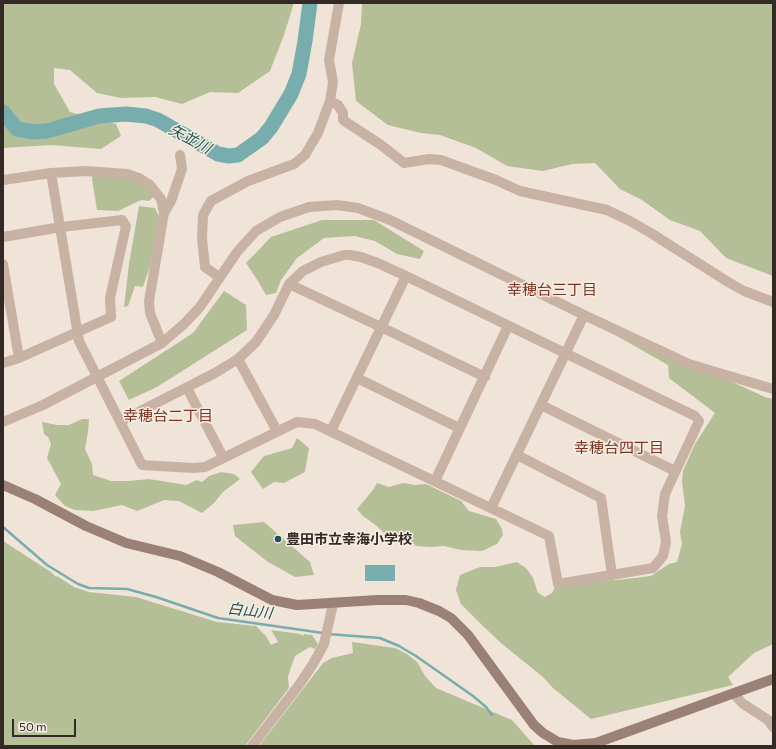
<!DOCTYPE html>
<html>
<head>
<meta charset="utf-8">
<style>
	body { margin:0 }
	#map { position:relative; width:776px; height:749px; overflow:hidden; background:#f0e3d7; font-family:Commissioner,sans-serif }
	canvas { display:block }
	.frame { position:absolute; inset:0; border:4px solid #332925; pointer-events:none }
	.scale { position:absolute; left:12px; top:719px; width:64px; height:18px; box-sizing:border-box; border:2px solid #332925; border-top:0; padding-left:5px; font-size:12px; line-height:14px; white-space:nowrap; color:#332925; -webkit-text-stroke:3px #f8eee3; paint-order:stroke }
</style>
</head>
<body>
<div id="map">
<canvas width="776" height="749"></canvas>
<div class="frame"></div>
<div class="scale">50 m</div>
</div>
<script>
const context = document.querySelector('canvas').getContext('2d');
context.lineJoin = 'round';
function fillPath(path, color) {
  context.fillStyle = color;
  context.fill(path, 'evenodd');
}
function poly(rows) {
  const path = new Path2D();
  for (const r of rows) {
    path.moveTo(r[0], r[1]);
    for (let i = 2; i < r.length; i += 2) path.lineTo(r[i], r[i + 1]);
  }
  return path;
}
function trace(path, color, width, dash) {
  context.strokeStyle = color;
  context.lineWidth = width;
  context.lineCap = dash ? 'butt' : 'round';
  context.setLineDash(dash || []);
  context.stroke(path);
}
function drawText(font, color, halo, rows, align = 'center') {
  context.font = font + ' Commissioner,"Noto Sans JP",sans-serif';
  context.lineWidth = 3;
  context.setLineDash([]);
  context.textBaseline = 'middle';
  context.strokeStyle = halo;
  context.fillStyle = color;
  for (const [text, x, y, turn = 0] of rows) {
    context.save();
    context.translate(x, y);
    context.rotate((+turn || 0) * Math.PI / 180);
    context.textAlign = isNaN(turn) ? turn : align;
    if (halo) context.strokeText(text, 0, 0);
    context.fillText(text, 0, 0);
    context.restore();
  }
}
const green = poly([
	[3,3,294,3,284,35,270,71,238,93,210,92,182,104,155,97,121,98,97,93,70,70,54,68,54,84,70,112,116,124,121,136,101,149,51,145,3,148],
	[362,3,773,3,773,276,726,258,700,231,670,220,642,200,620,189,595,163,572,164,543,171,507,166,476,148,440,135,421,133,388,125,356,101,352,63,361,24],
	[93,171,129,171,154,196,149,201,141,200,118,211,97,210,92,179],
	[139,206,155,208,159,217,150,266,143,287,135,286,128,306,124,307,129,264],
	[322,220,374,220,424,251,420,259,397,254,375,241,355,236,324,238,297,258,281,280,276,293,266,295,258,281,246,263,271,237],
	[224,291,246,305,247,330,157,387,129,400,119,381,193,333],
	[608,325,765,397,773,399,773,644,754,653,728,677,733,685,591,719,553,688,543,677,502,644,483,626,461,604,456,590,460,575,480,567,495,567,517,562,527,569,533,578,538,593,545,597,552,593,555,587,611,580,617,580,651,576,669,564,677,562,682,544,680,532,685,506,682,481,683,471,695,444,715,413,669,378,668,365,608,331],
	[82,419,89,419,88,432,85,449,92,464,93,475,111,481,129,481,149,479,186,485,197,480,202,482,209,476,221,472,234,474,240,479,223,492,214,503,202,513,179,501,164,500,137,511,122,505,93,511,75,510,65,506,55,495,61,484,47,458,51,444,48,437,44,434,42,422,57,425,69,425],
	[297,438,309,448,305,472,284,483,274,482,263,489,251,472,264,456,292,448],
	[377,483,389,487,403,483,415,485,426,484,461,501,469,511,496,519,502,529,503,535,497,544,482,551,461,550,444,546,430,547,416,546,410,540,392,538,384,533,378,527,363,516,357,509,373,490],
	[264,522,310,562,314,575,295,577,268,562,235,536,233,525],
	[3,541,51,572,56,577,57,576,74,587,89,592,136,597,217,622,256,626,266,636,271,645,278,642,271,630,300,634,303,636,304,634,312,635,318,644,315,649,310,647,295,656,291,667,288,677,289,688,245,746,3,746],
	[352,642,395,648,407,654,417,662,425,676,436,688,512,720,535,746,259,746,323,663,332,658,353,653]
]);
const water = poly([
	[365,565,395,565,395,581,365,581]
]);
const stream = poly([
	[3,527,47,565,78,584,89,588,127,589,156,597,218,618,323,633],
	[328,634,380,638,399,646,416,656,473,696,486,707,492,715]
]);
const river = poly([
	[3,112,17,129,34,132,47,131,99,116,126,114,146,116,158,120,218,154,229,156,238,155,262,138,271,127,291,94,299,74,305,41,310,3]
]);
const minor = poly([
	[330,101,338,105,343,113,343,120,381,145,404,163,429,159,441,160,496,180,520,191,607,210,630,221,654,235,728,282,744,291,773,302],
	[51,173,79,341,142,465,193,468,205,467,297,422,315,424,549,536,558,584,653,568,663,556,666,542,662,516,665,494,699,421,695,416,406,276,380,264,361,257,350,255,344,255,321,262,303,271,289,284,274,315,256,342,238,359,215,373,121,421],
	[3,180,51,173,86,171,127,174,139,178,150,185,161,199,164,213,149,301,150,313,162,343],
	[164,213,171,201,182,169,180,155],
	[3,237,61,227,122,220,126,226,110,298,111,317,19,358,3,363],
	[3,264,19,358],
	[219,277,205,267,202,239,203,215,211,201,248,181,294,164,305,155,318,133,330,101,333,82,329,60,339,3],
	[289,284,381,327,485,377],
	[238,359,277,431],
	[357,378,459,428],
	[187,388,223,457],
	[541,405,675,471],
	[331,431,406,276],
	[517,455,601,498,612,575],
	[435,481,508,326],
	[491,508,584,315],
	[734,694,742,703,768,720,773,727]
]);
const tertiary = poly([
	[3,422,43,405,162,343,184,324,200,307,237,252,256,231,280,217,309,207,337,205,358,208,390,220,584,315,689,364,773,389],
	[252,746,299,685,313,664,324,644,333,604]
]);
const secondary = poly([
	[3,485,35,499,86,526,126,543,180,556,218,572,272,600,297,605,377,600,406,600,419,603,439,611,451,618,468,635,534,725,543,733,558,742,573,745,596,743,773,679]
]);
const markers = [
	[278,539,4,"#1c5354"]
];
const poiNames = [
	["豊田市立幸海小学校",286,539]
];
const waterNames = [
	["矢並川",190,139,28],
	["白山川",250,611,7]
];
const neighbourhoodNames = [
	["幸穂台三丁目",552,290],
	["幸穂台二丁目",168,416],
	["幸穂台四丁目",619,448]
];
fillPath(green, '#b4bf98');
fillPath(water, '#77adac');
trace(stream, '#77adac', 2.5);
trace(river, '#77adac', 15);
trace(minor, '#c8b2a4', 10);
trace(tertiary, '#c8b2a4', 10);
trace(secondary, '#9b8175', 10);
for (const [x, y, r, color] of markers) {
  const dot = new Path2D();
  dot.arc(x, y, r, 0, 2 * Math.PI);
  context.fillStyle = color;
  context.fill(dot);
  trace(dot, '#f8eee3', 1.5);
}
drawText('bold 14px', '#332925', '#f8eee3', poiNames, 'left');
drawText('italic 15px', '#1c5354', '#f8eee3', waterNames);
drawText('15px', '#81311f', '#f8eee3', neighbourhoodNames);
</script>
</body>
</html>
